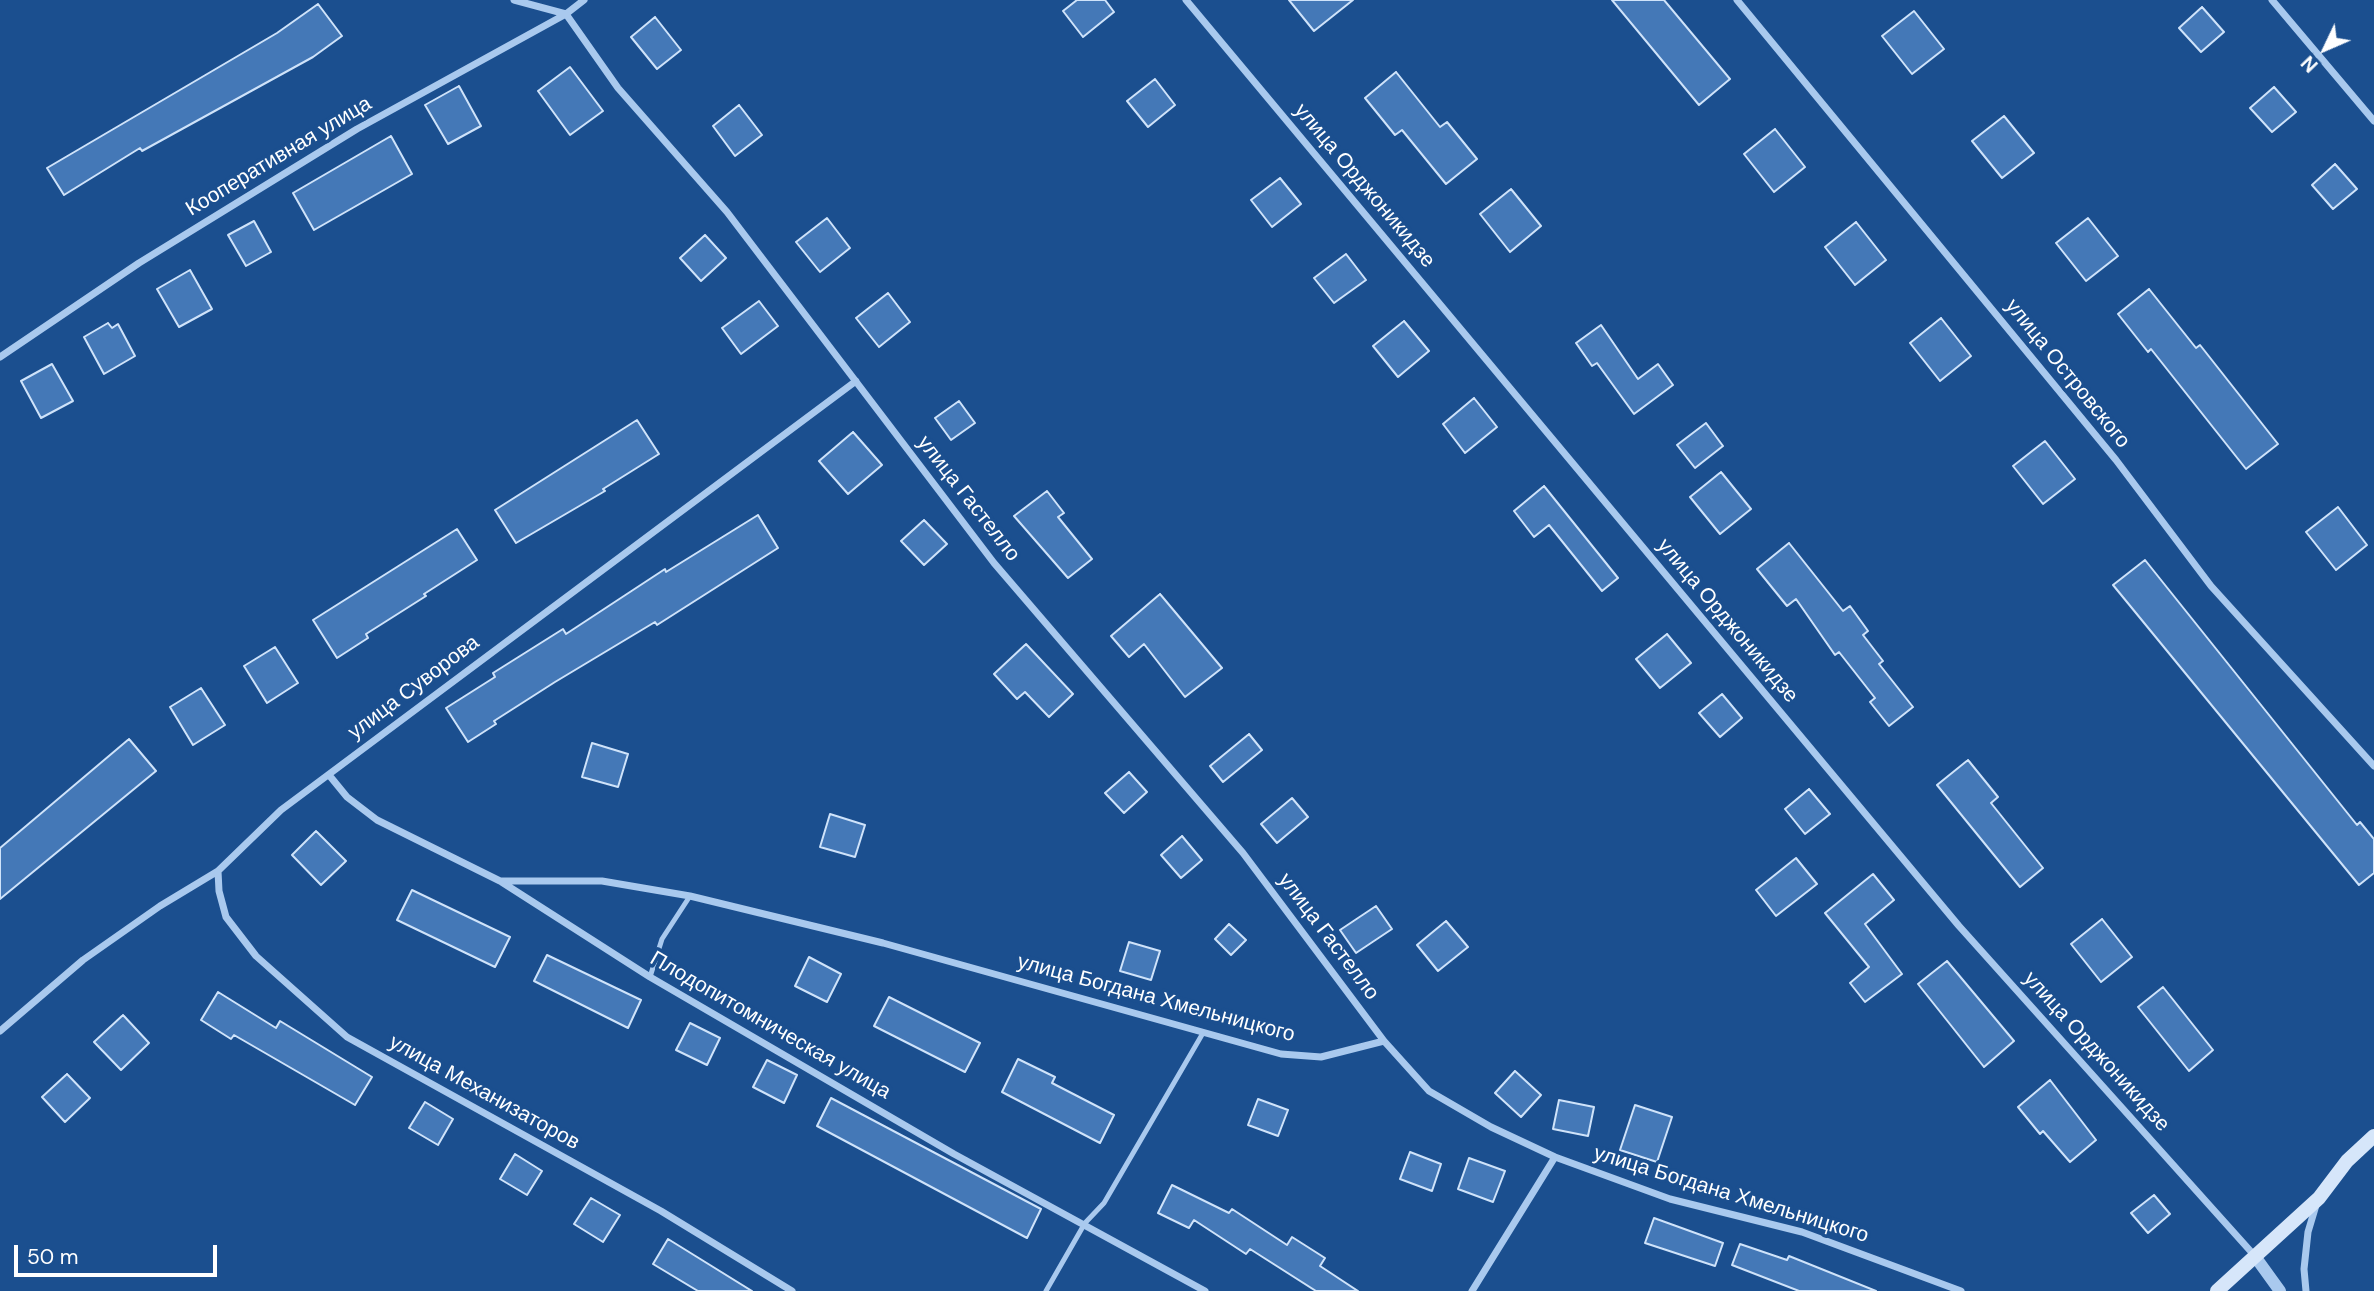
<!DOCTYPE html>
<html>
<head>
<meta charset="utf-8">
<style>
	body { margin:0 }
	#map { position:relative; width:2374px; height:1291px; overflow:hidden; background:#1b4f8f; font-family:"DM Sans",sans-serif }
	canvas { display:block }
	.north { position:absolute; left:2290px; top:14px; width:70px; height:70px; -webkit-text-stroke:5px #1b4f8f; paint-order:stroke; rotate:226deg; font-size:19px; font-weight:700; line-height:28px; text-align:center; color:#fff }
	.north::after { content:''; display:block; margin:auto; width:24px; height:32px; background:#fff; clip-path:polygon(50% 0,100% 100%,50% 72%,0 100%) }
	.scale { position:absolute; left:14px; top:1245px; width:203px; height:32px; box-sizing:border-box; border:4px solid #fff; border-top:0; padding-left:9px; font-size:21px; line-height:24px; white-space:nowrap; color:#fff; -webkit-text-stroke:5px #1b4f8f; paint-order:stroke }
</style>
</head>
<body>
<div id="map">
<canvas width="2374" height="1291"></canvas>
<div class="north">N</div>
<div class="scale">50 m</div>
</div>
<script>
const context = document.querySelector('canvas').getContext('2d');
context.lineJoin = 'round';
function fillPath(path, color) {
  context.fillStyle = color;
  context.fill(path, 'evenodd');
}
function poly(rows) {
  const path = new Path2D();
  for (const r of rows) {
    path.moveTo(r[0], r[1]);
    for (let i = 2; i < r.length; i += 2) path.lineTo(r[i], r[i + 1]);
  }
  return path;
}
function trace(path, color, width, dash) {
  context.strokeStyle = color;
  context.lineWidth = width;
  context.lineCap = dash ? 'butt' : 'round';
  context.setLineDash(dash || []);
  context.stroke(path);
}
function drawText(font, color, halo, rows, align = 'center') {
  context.font = font + ' "DM Sans",sans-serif';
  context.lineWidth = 7;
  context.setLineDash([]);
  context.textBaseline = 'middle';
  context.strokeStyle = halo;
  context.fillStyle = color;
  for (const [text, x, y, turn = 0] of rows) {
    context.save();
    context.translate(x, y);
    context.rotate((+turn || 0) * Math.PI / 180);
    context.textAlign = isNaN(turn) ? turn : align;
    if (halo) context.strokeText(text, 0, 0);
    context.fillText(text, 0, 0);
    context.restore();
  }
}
const building = poly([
	[1077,0,1105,0,1114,12,1083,37,1063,11,1077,0],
	[1289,0,1353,0,1314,31,1289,0],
	[1612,0,1664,0,1730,79,1699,105,1612,0],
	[318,4,342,36,313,57,142,151,140,148,64,195,47,168,277,33,318,4],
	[2202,7,2224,32,2201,52,2179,28,2202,7],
	[1914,11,1944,49,1912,74,1882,36,1914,11],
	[655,17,681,50,657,69,631,37,655,17],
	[570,67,603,111,570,135,538,91,570,67],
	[1396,72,1440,127,1447,122,1477,159,1446,184,1402,130,1395,135,1365,98,1396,72],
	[1155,79,1175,105,1148,127,1127,101,1155,79],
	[459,86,481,126,448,144,425,105,459,86],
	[2274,87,2296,112,2272,132,2250,108,2274,87],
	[739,105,762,135,735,156,713,126,739,105],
	[2004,116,2034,153,2002,178,1972,141,2004,116],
	[1775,129,1805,167,1774,192,1744,154,1775,129],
	[391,136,412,174,314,230,293,193,391,136],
	[2335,164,2357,189,2333,209,2312,185,2335,164],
	[1280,178,1301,204,1272,227,1251,200,1280,178],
	[1511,189,1541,226,1510,252,1480,214,1511,189],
	[827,218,850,248,820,272,796,242,827,218],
	[2088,218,2118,256,2086,281,2056,243,2088,218],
	[254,221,271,252,246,266,228,235,254,221],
	[1856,222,1886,260,1855,285,1825,247,1856,222],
	[705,235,726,258,701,281,680,258,705,235],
	[1346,254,1366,280,1334,303,1314,278,1346,254],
	[190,270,212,309,179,327,157,289,190,270],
	[2149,289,2196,348,2200,345,2278,444,2246,469,2151,349,2148,352,2118,314,2149,289],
	[888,293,910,322,879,347,856,318,888,293],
	[759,301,778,326,741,354,722,328,759,301],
	[1941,318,1971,356,1940,381,1910,343,1941,318],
	[1404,321,1429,351,1398,377,1373,346,1404,321],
	[108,323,112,328,118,324,135,356,104,374,84,337,108,323],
	[1601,325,1638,379,1658,364,1673,385,1634,414,1597,363,1592,366,1576,343,1601,325],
	[52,364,73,401,41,418,21,381,52,364],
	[1474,398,1497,427,1465,453,1443,424,1474,398],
	[959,401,975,423,951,440,935,418,959,401],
	[637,420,659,454,603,489,605,491,516,543,495,510,637,420],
	[1706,423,1723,446,1695,468,1677,445,1706,423],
	[853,432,882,465,848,494,819,461,853,432],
	[2045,441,2075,479,2043,504,2013,466,2045,441],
	[1721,472,1751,509,1720,534,1690,497,1721,472],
	[1544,486,1618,578,1602,591,1549,525,1534,537,1514,511,1544,486],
	[1047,491,1064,513,1058,517,1092,559,1068,578,1014,516,1047,491],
	[2338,507,2367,545,2336,570,2306,532,2338,507],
	[758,515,778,548,657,625,655,622,555,682,494,721,496,724,468,742,446,708,495,677,493,673,563,629,566,634,665,569,666,572,758,515],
	[924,520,947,544,924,565,901,541,924,520],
	[457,529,477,560,424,594,426,596,366,634,368,638,337,658,313,620,457,529],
	[1789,543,1843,611,1850,606,1868,631,1863,635,1883,661,1879,664,1913,707,1889,726,1870,702,1875,698,1839,652,1835,655,1796,599,1787,606,1757,569,1789,543],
	[2145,560,2357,825,2360,822,2374,839,2374,873,2359,885,2113,585,2145,560],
	[1160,594,1222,668,1185,697,1144,644,1129,657,1111,636,1160,594],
	[1667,634,1691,663,1660,688,1636,659,1667,634],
	[1026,644,1073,694,1049,717,1025,692,1017,699,994,674,1026,644],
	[275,647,298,683,267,703,244,666,275,647],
	[201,688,225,725,193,745,170,707,201,688],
	[1722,694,1742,718,1720,737,1699,713,1722,694],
	[1249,734,1262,750,1223,782,1210,766,1249,734],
	[129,739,156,771,0,899,0,848,129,739],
	[592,743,628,754,618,787,582,777,592,743],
	[1968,760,1998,797,1991,803,2043,868,2020,887,1937,785,1968,760],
	[1129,772,1147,792,1124,813,1105,793,1129,772],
	[1809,789,1830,814,1805,834,1785,809,1809,789],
	[1292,798,1308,817,1277,843,1261,824,1292,798],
	[830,814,865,825,855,857,820,847,830,814],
	[316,831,346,861,321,885,292,855,316,831],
	[1182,836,1202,860,1181,878,1161,855,1182,836],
	[1796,858,1817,884,1776,916,1756,890,1796,858],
	[1873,874,1894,900,1865,924,1902,974,1865,1002,1850,983,1869,967,1825,913,1873,874],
	[412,890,510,937,495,967,397,920,412,890],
	[1376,906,1392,929,1356,953,1340,930,1376,906],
	[2102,919,2132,957,2101,982,2071,944,2102,919],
	[1446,921,1468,947,1438,971,1417,945,1446,921],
	[1229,924,1246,940,1231,955,1215,939,1229,924],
	[1129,942,1160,951,1151,980,1120,971,1129,942],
	[547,955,641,1000,628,1028,534,981,547,955],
	[809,957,841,974,827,1002,795,986,809,957],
	[1947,961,2014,1041,1984,1067,1918,984,1947,961],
	[2163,987,2213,1050,2189,1071,2138,1007,2163,987],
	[218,992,276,1028,280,1021,372,1077,355,1105,234,1035,231,1039,201,1020,218,992],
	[889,997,980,1043,965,1072,874,1026,889,997],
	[123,1015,149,1043,121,1070,94,1042,123,1015],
	[690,1023,720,1038,707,1065,676,1050,690,1023],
	[1018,1059,1055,1077,1052,1083,1114,1115,1100,1143,1002,1092,1018,1059],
	[767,1060,797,1075,784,1103,753,1087,767,1060],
	[1515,1071,1541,1095,1521,1117,1495,1093,1515,1071],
	[67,1074,90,1098,65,1122,42,1097,67,1074],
	[2050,1080,2096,1140,2070,1162,2043,1131,2040,1134,2018,1107,2050,1080],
	[831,1098,1041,1209,1027,1238,817,1126,831,1098],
	[1258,1099,1288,1110,1278,1136,1248,1125,1258,1099],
	[1559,1100,1594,1107,1588,1136,1553,1129,1559,1100],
	[425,1102,453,1119,438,1145,409,1128,425,1102],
	[1635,1105,1672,1117,1657,1162,1620,1150,1635,1105],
	[1410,1152,1441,1164,1432,1191,1400,1179,1410,1152],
	[515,1154,542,1171,527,1195,500,1179,515,1154],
	[1469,1158,1505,1171,1493,1202,1458,1189,1469,1158],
	[1172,1185,1229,1213,1232,1209,1287,1245,1292,1237,1325,1258,1320,1266,1358,1291,1316,1291,1250,1249,1246,1254,1194,1220,1189,1228,1158,1213,1172,1185],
	[2154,1195,2170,1214,2148,1233,2131,1213,2154,1195],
	[591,1198,620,1215,603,1242,574,1224,591,1198],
	[1654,1218,1723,1243,1715,1266,1645,1243,1654,1218],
	[668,1239,752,1291,698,1291,653,1264,668,1239],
	[1740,1244,1787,1260,1789,1256,1876,1291,1799,1291,1732,1265,1740,1244]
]);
const service = poly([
	[650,977,662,939,690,896],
	[1046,1291,1085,1223,1104,1203,1203,1033]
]);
const minor = poly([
	[514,0,566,14,618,88,727,212,994,563,1243,853,1384,1041],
	[1186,0,1959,926,2254,1255],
	[1737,0,2116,460,2211,586,2374,766],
	[2272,0,2374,121],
	[0,357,139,263,357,129,566,14,584,0],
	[329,775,347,797,377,820,500,881,650,977,954,1154,1205,1291],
	[218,871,219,891,226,917,256,956,347,1037,661,1211,792,1291],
	[500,881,602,881,690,896,883,943,1281,1054,1321,1057,1384,1041,1429,1091,1491,1127,1555,1157,1670,1199,1802,1232,1961,1291],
	[0,1031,83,960,160,906,218,871,281,810,856,381],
	[1472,1291,1555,1157],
	[2306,1291,2304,1269,2308,1232,2317,1202]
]);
const tertiary = poly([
	[2254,1255,2280,1291]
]);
const secondary = poly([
	[2217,1291,2319,1198,2347,1161,2374,1136]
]);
const streetNames = [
	["Кооперативная улица",279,157,-31],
	["улица Орджоникидзе",1364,186,50],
	["улица Островского",2067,374,51],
	["улица Гастелло",968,499,52],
	["улица Орджоникидзе",1727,621,50],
	["улица Суворова",414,688,-37],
	["улица Гастелло",1328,937,53],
	["улица Богдана Хмельницкого",1156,999,15],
	["Плодопитомническая улица",770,1026,30],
	["улица Орджоникидзе",2096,1052,48],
	["улица Механизаторов",484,1093,29],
	["улица Богдана Хмельницкого",1731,1195,17]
];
fillPath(building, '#4478b7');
trace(building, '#cfe3fa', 2);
trace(service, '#a9c9ee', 5);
trace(minor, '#a9c9ee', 7);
trace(tertiary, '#a9c9ee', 12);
trace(secondary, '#d6e6fa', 14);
drawText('21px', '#fff', '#1b4f8f', streetNames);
</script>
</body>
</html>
